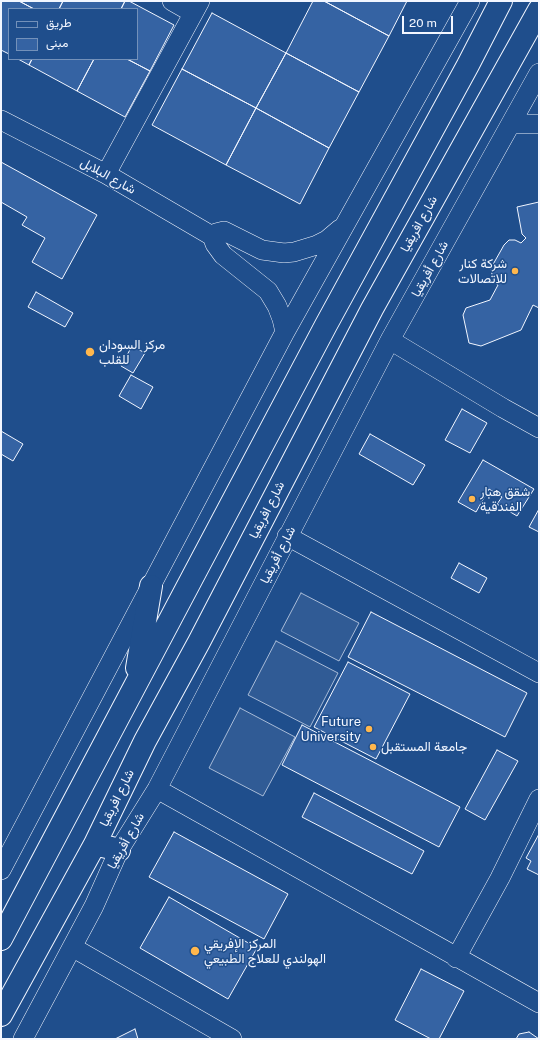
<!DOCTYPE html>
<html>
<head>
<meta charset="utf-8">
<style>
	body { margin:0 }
	#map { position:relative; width:540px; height:1040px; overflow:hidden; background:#1f4e8c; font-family:"Public Sans",Vazirmatn,sans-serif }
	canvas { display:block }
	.frame { position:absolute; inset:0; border:2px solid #f2f6ff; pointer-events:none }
	.legend { position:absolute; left:8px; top:8px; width:130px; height:52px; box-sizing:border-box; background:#1f4e8c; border:1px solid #7391ba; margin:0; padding:5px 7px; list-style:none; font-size:12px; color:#f2f6ff }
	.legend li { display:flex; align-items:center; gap:8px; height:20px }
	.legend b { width:20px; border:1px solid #7391ba }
	.scale { position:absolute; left:402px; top:16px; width:51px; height:18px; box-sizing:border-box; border:2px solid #f2f6ff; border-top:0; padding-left:5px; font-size:12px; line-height:14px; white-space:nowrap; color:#f2f6ff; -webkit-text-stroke:3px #1f4e8c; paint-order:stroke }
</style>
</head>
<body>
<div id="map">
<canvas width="540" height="1040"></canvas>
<div class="frame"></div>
<ul class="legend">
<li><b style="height:5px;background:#1f4e8c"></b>طريق</li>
<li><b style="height:11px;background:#3563a3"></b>مبنى</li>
</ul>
<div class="scale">20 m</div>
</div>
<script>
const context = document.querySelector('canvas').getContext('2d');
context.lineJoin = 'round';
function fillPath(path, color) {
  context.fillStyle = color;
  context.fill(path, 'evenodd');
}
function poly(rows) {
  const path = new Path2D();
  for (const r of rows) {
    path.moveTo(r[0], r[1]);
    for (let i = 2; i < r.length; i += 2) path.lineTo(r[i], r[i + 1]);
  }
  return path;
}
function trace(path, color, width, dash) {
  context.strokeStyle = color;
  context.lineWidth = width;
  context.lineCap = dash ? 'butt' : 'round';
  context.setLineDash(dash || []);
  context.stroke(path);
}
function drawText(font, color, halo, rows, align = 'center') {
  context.font = font + ' "Public Sans",Vazirmatn,sans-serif';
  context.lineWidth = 3;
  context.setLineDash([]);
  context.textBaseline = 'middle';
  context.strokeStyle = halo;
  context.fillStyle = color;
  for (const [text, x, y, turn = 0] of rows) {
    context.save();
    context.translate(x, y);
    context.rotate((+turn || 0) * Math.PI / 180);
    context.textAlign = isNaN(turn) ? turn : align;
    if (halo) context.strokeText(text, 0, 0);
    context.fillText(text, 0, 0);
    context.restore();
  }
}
const built = poly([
	[301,593,359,623,339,661,281,631,301,593],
	[276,641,338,673,310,727,248,695,276,641],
	[240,708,295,737,263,796,209,768,240,708]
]);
const building = poly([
	[1,1,19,1,34,9,9,9,9,54,1,50,1,1],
	[19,1,63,1,59,9,34,9,19,1],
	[63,1,125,1,121,9,59,9,63,1],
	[125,1,129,1,174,25,150,71,127,59,137,59,137,9,121,9,125,1],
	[313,1,324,1,389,36,359,92,286,53,313,1],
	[324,1,407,1,389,36,324,1],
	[212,13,286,53,256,108,182,69,212,13],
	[286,53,359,92,329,148,256,108,286,53],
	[18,59,32,59,29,65,18,59],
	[32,59,94,59,77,91,29,65,32,59],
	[94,59,127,59,150,71,125,117,77,91,94,59],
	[182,69,256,108,226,165,152,125,182,69],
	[256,108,329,148,300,204,226,165,256,108],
	[1,162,97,215,62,279,32,262,45,238,22,225,27,217,1,202,1,162],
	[539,202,539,308,533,305,521,330,481,346,469,343,463,315,466,308,490,300,498,285,493,281,491,268,504,245,509,240,515,240,521,243,526,238,522,234,517,207,539,202],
	[36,292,73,313,65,327,28,307,36,292],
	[132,346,145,353,133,373,121,366,132,346],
	[131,375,153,387,141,409,119,396,131,375],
	[462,409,487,423,470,453,445,440,462,409],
	[1,431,23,444,13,461,1,454,1,431],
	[370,434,425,465,413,485,359,454,370,434],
	[483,460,534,489,517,516,497,504,502,497,489,489,476,512,458,502,483,460],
	[539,509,539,532,529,527,539,509],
	[459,563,487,578,479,593,451,578,459,563],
	[371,612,527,693,505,737,348,657,371,612],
	[348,662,410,694,376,759,314,727,348,662],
	[302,725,460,807,439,847,282,765,302,725],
	[497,750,518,761,485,820,465,809,497,750],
	[314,793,424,851,412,874,302,817,314,793],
	[174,832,288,894,264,939,149,877,174,832],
	[539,834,539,875,527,869,531,861,526,858,539,834],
	[169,897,257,948,228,999,140,948,169,897],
	[421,969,464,991,439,1039,431,1039,395,1020,421,969],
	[135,1029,138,1039,115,1039,135,1029],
	[529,1032,539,1039,516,1039,519,1034,529,1032]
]);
const minor = poly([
	[172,1,193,13],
	[1,120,106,174,212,236,215,244,223,255,268,291,277,306,282,319,285,332],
	[511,124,539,124],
	[106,174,200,1],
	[212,236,216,233,224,231,262,250,284,253,294,252,317,245,327,240,340,229],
	[390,340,503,408,539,428],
	[287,536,539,673],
	[157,789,539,1003],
	[1,870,285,332,470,1],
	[72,947,232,1039],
	[456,958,500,878,539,799],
	[23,1039,94,906,119,850,157,789,390,340,539,73]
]);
const highway = poly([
	[137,668,151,586],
	[95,844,119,850],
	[1,939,326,325,468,65,501,1],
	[1,1015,95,844,145,741,199,642,372,309,539,10]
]);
const markers = [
	[515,271,4,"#ffb74d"],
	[90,352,5,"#ffb74d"],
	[472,499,4,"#ffb74d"],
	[369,729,4,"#ffb74d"],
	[373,747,4,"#ffb74d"],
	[195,951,5,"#ffb74d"]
];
const streetNames = [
	["شارع البلابل",108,176,29],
	["شارع افريقيا",419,224,-61],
	["شارع أفريقيا",430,269,-61],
	["شارع افريقيا",267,510,-63],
	["شارع أفريقيا",278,555,-63],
	["شارع افريقيا",117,798,-64],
	["شارع أفريقيا",126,841,-61]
];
const poiNames = [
	["شركة كنار",507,264,"right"],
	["للاتصالات",507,279,"right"],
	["مركز السودان",99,345],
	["للقلب",99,360],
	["شقق هبار",480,492],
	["الفندقية",480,507],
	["Future",361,722,"right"],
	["University",361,737,"right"],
	["جامعة المستقبل",381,747],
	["المركز الإفريقي",204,944],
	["الهولندي للعلاج الطبيعي",204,959]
];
fillPath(built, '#305b95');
trace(built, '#a8bbd7', 1);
fillPath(building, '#3563a3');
trace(building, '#f2f6ff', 1);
trace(minor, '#f2f6ff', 20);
trace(highway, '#f2f6ff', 24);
trace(minor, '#1f4e8c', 19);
trace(highway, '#1f4e8c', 22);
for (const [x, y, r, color] of markers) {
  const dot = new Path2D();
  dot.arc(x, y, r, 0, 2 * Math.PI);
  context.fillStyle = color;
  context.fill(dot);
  trace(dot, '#1f4e8c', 1.5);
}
drawText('13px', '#f2f6ff', '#1f4e8c', streetNames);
drawText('13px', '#f2f6ff', '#1f4e8c', poiNames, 'left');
</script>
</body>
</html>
